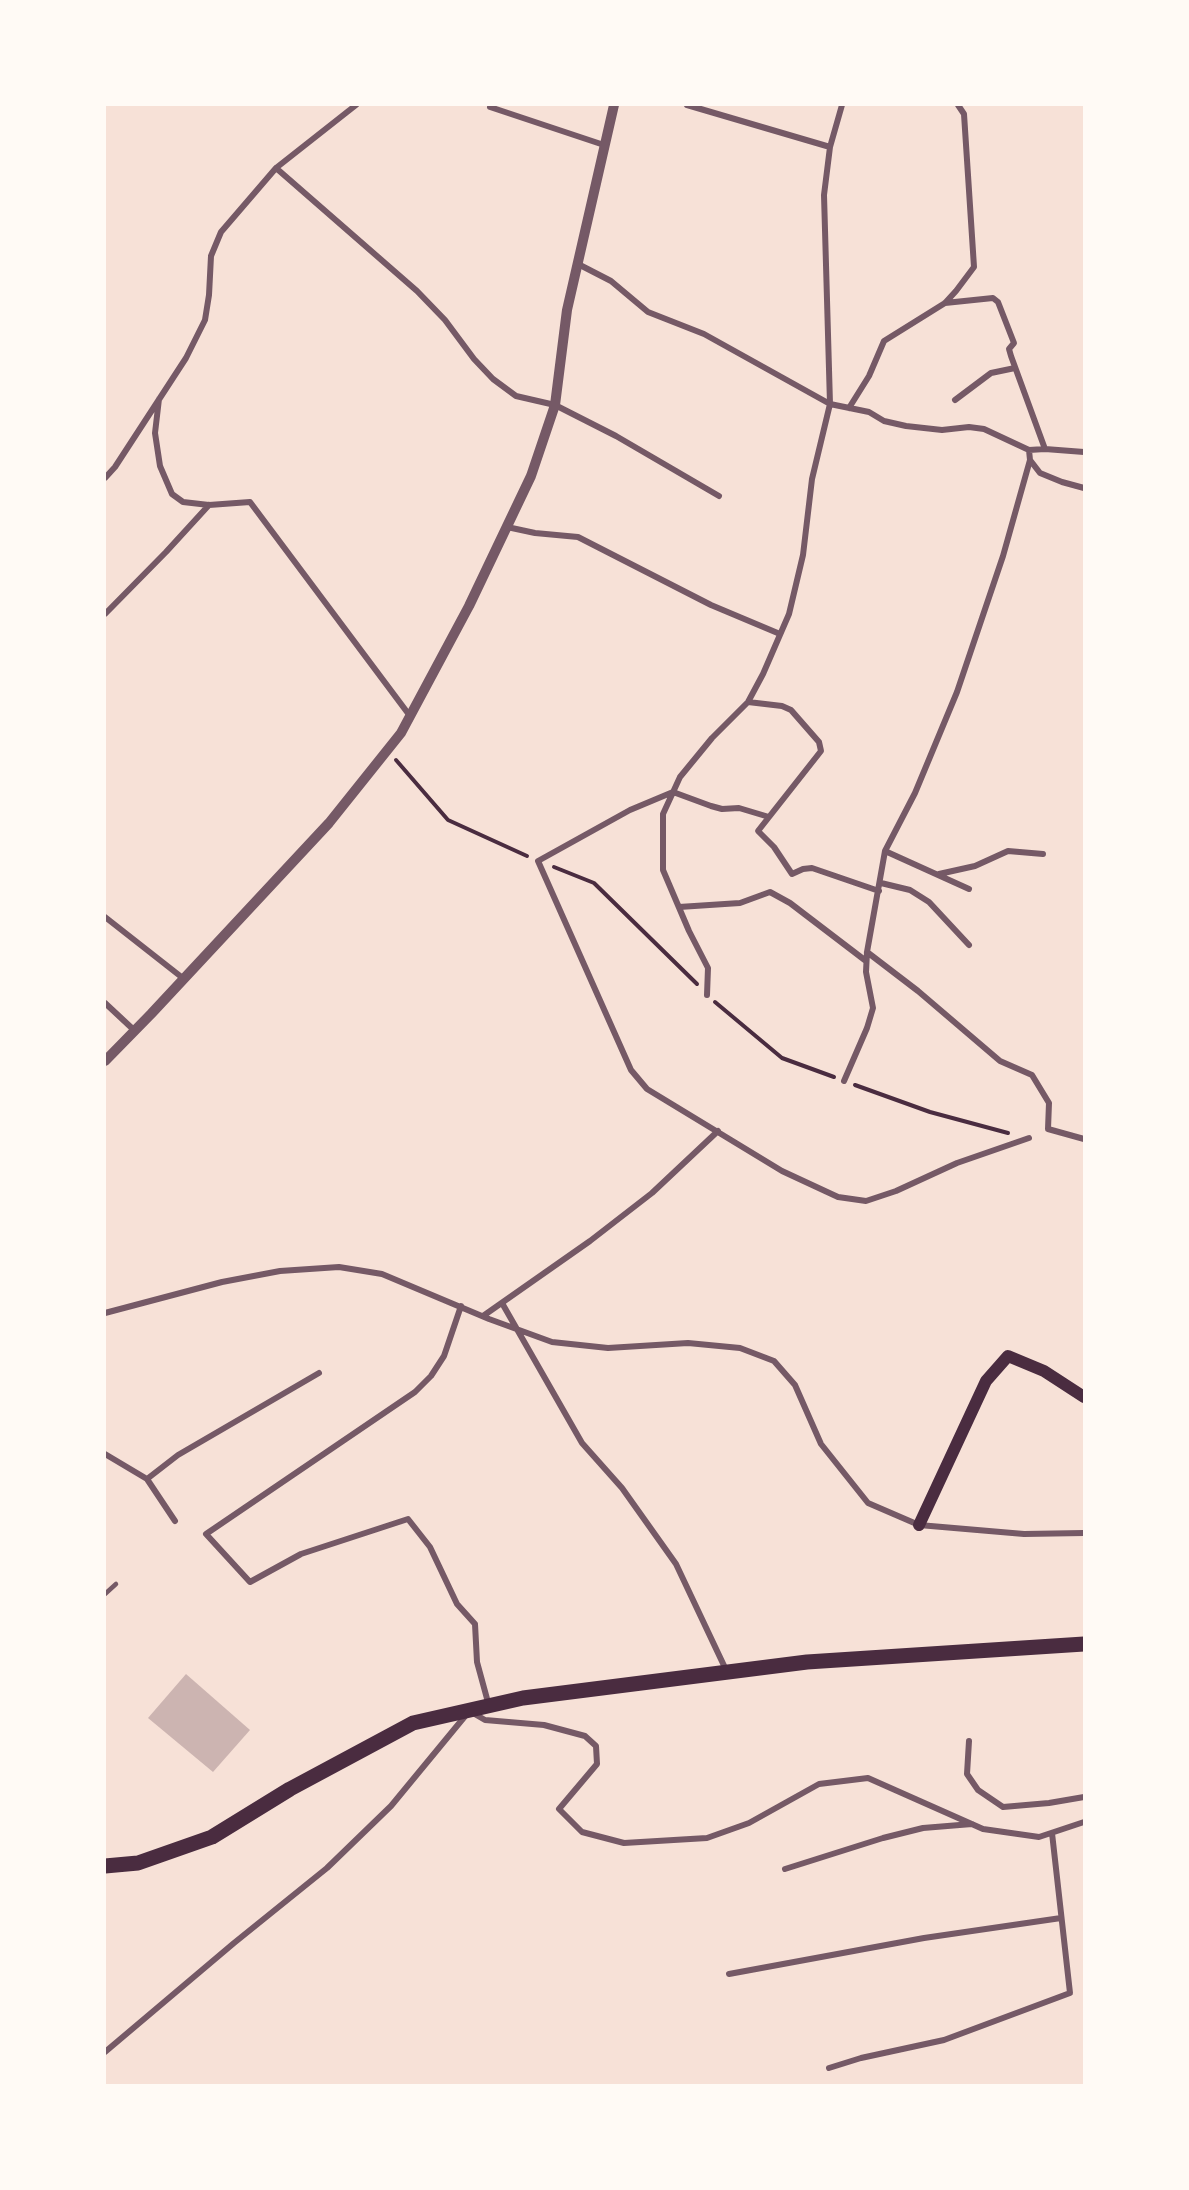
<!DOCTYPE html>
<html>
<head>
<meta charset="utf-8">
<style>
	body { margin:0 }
	#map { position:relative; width:1189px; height:2190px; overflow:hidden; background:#f7e1d7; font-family:"Titillium Web",sans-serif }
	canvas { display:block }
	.frame { position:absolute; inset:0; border:106px solid #fffaf5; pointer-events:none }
</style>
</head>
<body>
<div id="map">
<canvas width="1189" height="2190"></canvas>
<div class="frame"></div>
</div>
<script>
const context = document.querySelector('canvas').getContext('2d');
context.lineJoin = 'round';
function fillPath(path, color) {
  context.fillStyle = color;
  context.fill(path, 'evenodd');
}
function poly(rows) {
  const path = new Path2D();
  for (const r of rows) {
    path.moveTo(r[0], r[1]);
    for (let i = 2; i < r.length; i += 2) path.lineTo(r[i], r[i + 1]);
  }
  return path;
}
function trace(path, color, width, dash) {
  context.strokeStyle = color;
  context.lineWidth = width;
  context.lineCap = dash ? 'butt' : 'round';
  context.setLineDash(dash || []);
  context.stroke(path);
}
const building = poly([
	[186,1674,250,1730,213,1772,148,1718]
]);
const path = poly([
	[396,760,448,820,527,856],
	[554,867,594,883,697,984],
	[715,1002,782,1058,834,1077],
	[855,1085,930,1112,1008,1133]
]);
const service = poly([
	[105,1594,116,1584]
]);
const minor = poly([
	[687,105,830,147],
	[490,107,604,145],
	[276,168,417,291,445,320,474,359,493,379,516,396,555,405,616,436,719,496],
	[578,264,611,281,648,312,704,334,830,404,869,412,884,421,906,426,942,430,969,427,984,429,1029,450,1030,460,1040,473,1062,482,1084,488],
	[945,303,993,298,998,302,1014,343,1009,349,1011,356,1045,449,1029,450],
	[159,399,155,433,160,466,172,494,183,502,209,505,250,502,410,716],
	[955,400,991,373,1015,368],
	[849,408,869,376,884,341,945,303,956,291,974,267,964,114,958,105],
	[1045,449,1084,452],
	[105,478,115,467,186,358,205,320,209,295,211,256,221,232,276,168,356,105],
	[507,527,535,533,578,537,711,605,780,634],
	[105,614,166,552,209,505],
	[748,702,782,706,791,710,819,742,821,751,758,831,774,847,792,874,803,869,812,868,879,891],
	[769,817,739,808,722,809,711,806,673,792,630,810,538,861,631,1070,647,1089,782,1171,838,1197,866,1201,896,1191,957,1163,1029,1138],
	[885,851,969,889],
	[939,874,975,866,1008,851,1043,854],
	[881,883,910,890,929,902,969,945],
	[679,907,740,903,770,892,790,903,866,961],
	[105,917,184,979],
	[867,952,918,991,1000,1061,1032,1075,1049,1103,1048,1129,1084,1139],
	[707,995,708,968,689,931,663,870,663,814,680,777,712,738,748,702,763,674,789,614,803,555,812,479,830,404,824,195,830,147,842,105],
	[105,1003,135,1031],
	[844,1081,867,1028,873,1008,866,972,867,952,885,851,915,793,957,692,1003,556,1030,460],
	[502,1303,582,1443,622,1488,676,1564,727,1672],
	[461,1306,444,1356,431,1376,415,1392,206,1534,250,1582,301,1554,408,1519,430,1547,457,1604,475,1624,477,1662,489,1706],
	[105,1313,222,1282,280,1271,339,1267,382,1274,489,1319,552,1342,608,1348,688,1343,740,1348,774,1361,795,1385,821,1444,868,1503,919,1525,1024,1534,1084,1533],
	[483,1316,590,1241,652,1193,718,1131],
	[105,1454,147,1479,175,1521],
	[147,1479,178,1455,319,1373],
	[473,1713,485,1720,544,1725,585,1736,596,1746,597,1764,559,1809,582,1832,624,1843,707,1838,749,1823,819,1784,868,1778,983,1829,1039,1837,1084,1822],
	[969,1741,967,1774,978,1790,1003,1807,1049,1803,1084,1797],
	[785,1869,883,1838,923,1828,972,1824],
	[729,1974,924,1938,1061,1918],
	[105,2052,234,1943,327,1868,391,1806,466,1715],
	[829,2068,861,2058,944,2040,1070,1993,1052,1833]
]);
const tertiary = poly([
	[105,1061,151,1014,329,823,401,733,469,606,531,476,555,405,567,310,614,105]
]);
const secondary = poly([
	[919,1525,986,1381,1008,1356,1044,1371,1084,1397]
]);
const trunk = poly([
	[105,1866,138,1863,212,1837,290,1789,413,1723,523,1698,807,1662,1084,1644]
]);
fillPath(building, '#ccb4b1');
trace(path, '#4a2c40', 4);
trace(service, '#755966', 4.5);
trace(minor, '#755966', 6);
trace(tertiary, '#755966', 10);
trace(secondary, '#4a2c40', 12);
trace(trunk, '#4a2c40', 15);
</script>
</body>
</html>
